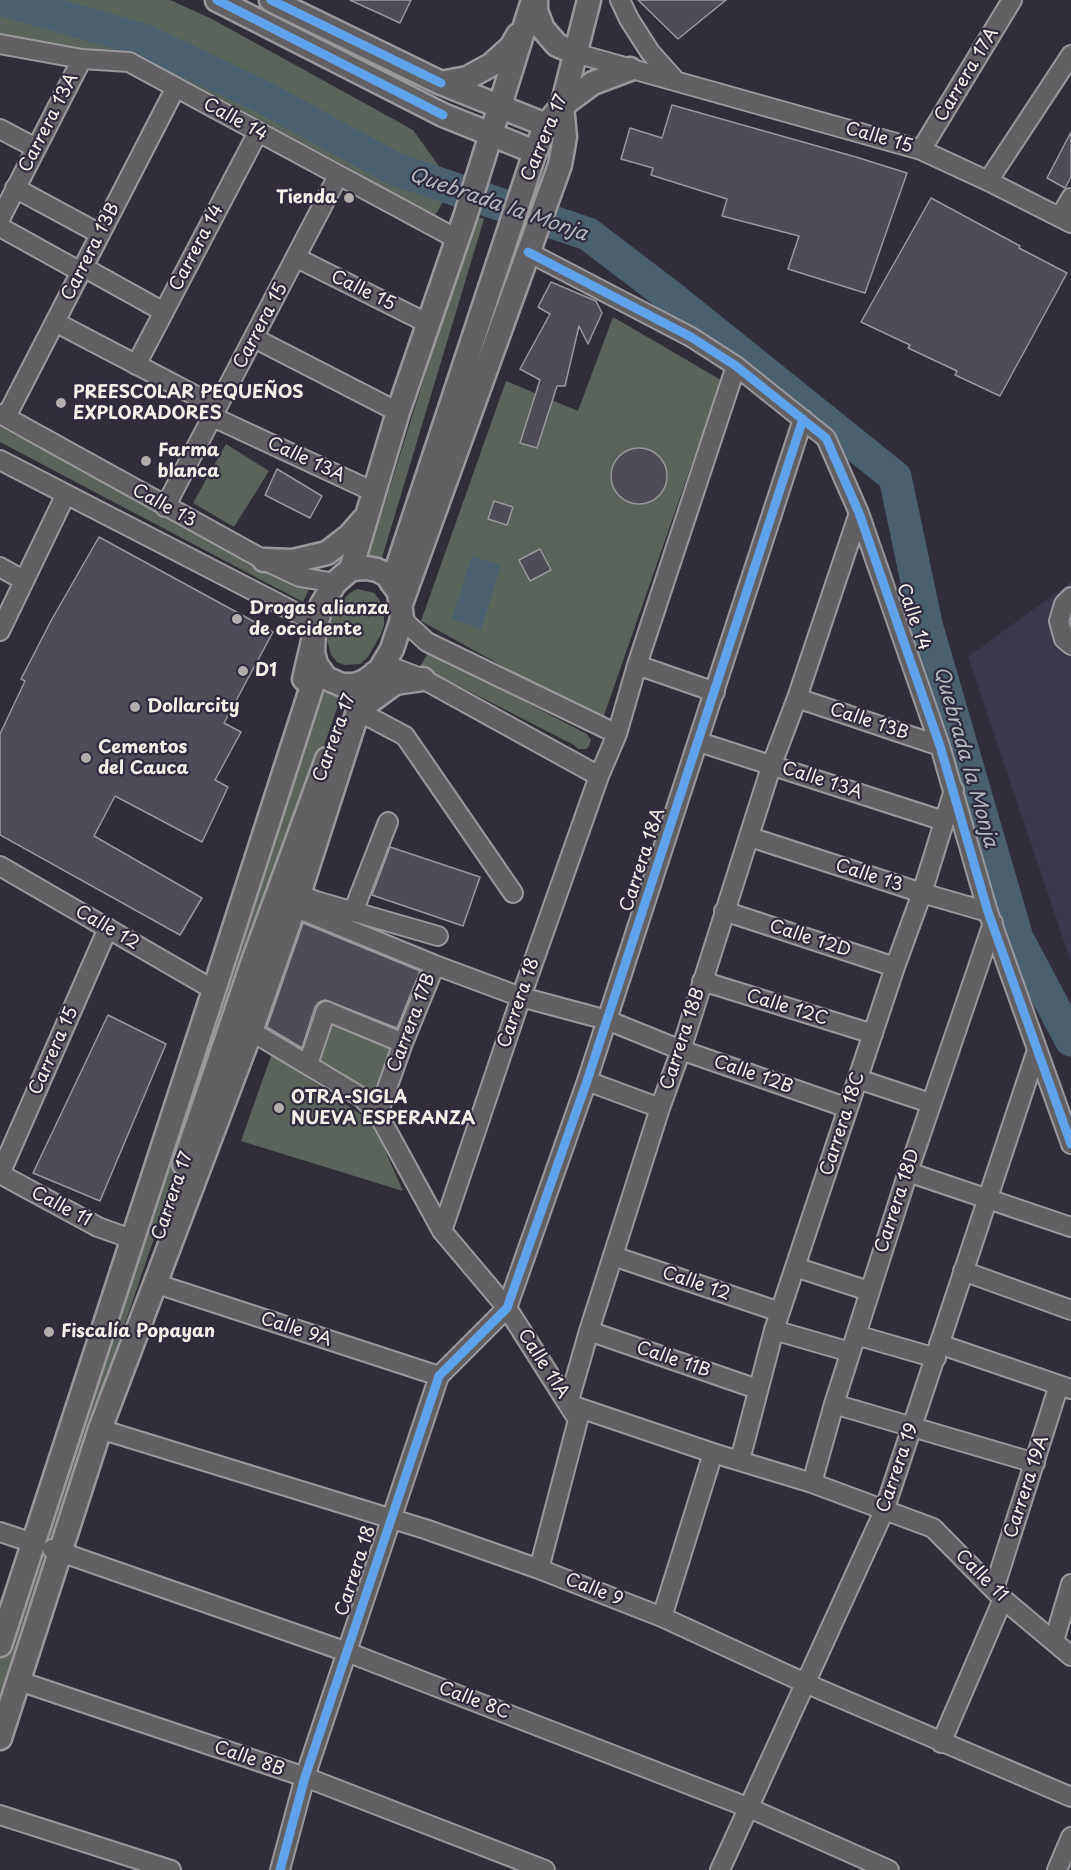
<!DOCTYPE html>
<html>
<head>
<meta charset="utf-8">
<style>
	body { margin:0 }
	canvas { display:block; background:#312e39 }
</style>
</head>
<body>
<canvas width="1071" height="1870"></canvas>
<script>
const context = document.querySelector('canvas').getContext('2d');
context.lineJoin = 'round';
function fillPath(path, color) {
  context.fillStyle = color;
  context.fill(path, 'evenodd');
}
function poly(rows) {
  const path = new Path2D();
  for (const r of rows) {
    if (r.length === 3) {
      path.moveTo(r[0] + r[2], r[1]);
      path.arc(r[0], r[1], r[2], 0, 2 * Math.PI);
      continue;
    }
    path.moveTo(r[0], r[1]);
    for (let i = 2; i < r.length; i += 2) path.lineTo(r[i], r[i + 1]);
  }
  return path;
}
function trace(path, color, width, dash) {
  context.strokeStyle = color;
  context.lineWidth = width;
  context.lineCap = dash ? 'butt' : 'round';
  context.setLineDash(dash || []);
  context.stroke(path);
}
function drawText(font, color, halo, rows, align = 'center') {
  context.font = font + ' "Playpen Sans",sans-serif';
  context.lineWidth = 4.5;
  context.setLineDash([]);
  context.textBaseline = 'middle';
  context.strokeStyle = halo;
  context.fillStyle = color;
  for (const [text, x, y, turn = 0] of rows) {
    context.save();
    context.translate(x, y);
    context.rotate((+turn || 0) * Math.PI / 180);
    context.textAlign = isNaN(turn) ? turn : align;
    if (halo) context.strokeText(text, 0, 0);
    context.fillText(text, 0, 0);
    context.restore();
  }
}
const built = poly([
	[1071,582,1071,962,968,657]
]);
const green = poly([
	[0,0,170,0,212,19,413,130,446,176,446,196,435,216,419,209,351,169,182,78,136,56,82,49,0,33],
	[475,216,484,219,381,561,368,557],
	[613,317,721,380,602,721,421,621,506,381,578,411],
	[0,427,309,589,303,602,0,442],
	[226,444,269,471,234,527,193,503],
	[357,589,374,593,379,599,384,613,384,625,381,634,368,657,360,664,344,665,337,662,331,655,327,639,330,621,339,604,350,593],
	[429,652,587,734,591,740,589,746,586,749,578,749,574,745,420,666],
	[317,685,342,694,237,994,49,1547,0,1702,0,1654],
	[330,1021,394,1047,375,1099,317,1060],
	[272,1053,373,1123,403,1191,241,1141]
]);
const water = poly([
	[472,556,501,566,481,629,452,619]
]);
const river = poly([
	[4,0,143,40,265,98,395,169,588,234,676,301,895,477,926,624,1017,938,1071,1040]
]);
const building = poly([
	[350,0,411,0,400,23,350,0],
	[638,0,726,0,678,39,638,0],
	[672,105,856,157,907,173,865,293,788,269,799,236,722,216,727,199,651,175,653,168,621,159,630,128,662,138,672,105],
	[1071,132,1071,177,1065,188,1047,178,1071,132],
	[931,198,1020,246,1019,248,1067,273,1000,396,955,375,957,371,908,348,910,345,861,322,931,198],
	[551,282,596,301,602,313,588,344,579,326,565,386,557,386,537,448,520,443,540,380,520,369,550,314,538,307,551,282],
	[639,476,28],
	[277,469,322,496,310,518,265,495,277,469],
	[494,501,513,507,507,525,488,519,494,501],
	[99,537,273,632,224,723,241,732,215,780,228,787,202,842,115,796,94,836,202,898,180,935,0,835,0,734,25,681,21,679,52,619,99,537],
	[540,549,551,570,530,581,519,560,540,549],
	[390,847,480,877,463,926,372,895,390,847],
	[303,923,420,971,397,1028,325,1000,319,1002,315,1007,302,1048,267,1027,303,923],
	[108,1015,166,1044,100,1201,33,1173,108,1015]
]);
const minor = poly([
	[620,0,629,19,650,52,676,81],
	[0,44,82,59,129,62,457,239],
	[575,53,921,150,988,181,1071,223],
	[0,129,36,148],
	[921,150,1012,0],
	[988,181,1071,55],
	[15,188,100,234],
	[1060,217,1071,198],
	[0,219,82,59],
	[0,227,81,272],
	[528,252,691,337,736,366,826,438,859,513,940,746,988,912,1071,1144],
	[297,258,429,324],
	[83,267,164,312],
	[55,322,204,400,213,417,374,492],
	[254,338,398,412],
	[136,365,258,132],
	[0,414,264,560,300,577,335,583],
	[6,417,176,87],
	[0,460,316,623],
	[165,507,338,176],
	[0,567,23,580],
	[1071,597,1064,604,1059,621,1064,639,1071,645],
	[402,619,427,642,617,734],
	[0,631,66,494],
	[384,664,423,679,599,776],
	[637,665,715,692],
	[797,698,940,746],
	[358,711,405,736,513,893],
	[699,742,944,821],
	[750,837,922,893,988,912],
	[0,866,214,990],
	[299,894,316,901,438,936],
	[294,907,435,965,521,997,607,1020,681,1050,848,1108],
	[724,911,895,967],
	[353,912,388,822],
	[702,981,873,1034],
	[251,1031,361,1097,378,1114,442,1231,507,1308,568,1404,713,1453,812,1483,933,1528,1003,1599,1071,1656],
	[308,1064,326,1011,403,1043],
	[858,1079,930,1103],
	[587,1081,660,1108],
	[378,1114,403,1043,435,965],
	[908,1172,1071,1227],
	[0,1174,108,928],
	[0,1174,98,1227,123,1236],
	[442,1231,521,997,599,776,617,734,637,665,736,366],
	[613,1256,780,1312],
	[795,1267,869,1291],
	[963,1271,1071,1310],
	[154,1283,439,1376],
	[774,1330,850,1352],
	[589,1331,757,1389],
	[856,1335,936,1358],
	[939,1344,1071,1389],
	[834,1404,1035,1463],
	[100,1429,425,1529,539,1569,662,1617,805,1683,1071,1797],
	[740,1460,774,1330,895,967,922,893,954,790],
	[812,1483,834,1404,908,1172,993,923],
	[0,1532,21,1539],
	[52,1549,347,1652,747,1807,889,1870],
	[539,1569,578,1420,568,1404,589,1331,660,1108,681,1050,772,764,797,698,859,513],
	[994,1589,1059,1385],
	[662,1617,713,1453],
	[1054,1641,1071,1584],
	[19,1681,305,1777,545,1870],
	[941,1743,1003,1599],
	[0,1815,171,1870],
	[280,1870,305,1777,439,1376,507,1308,587,1081,803,419],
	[720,1870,884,1511,1037,1050],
	[1057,1870,1071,1837]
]);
const major = poly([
	[217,0,443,115,535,152],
	[271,0,441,83,546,125],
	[536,0,536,11,543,29,557,45,575,53],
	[441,83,467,78,491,65,511,47,518,35],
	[264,560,293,561,327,553,349,536,364,519],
	[367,568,377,570,387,575,392,583,399,592,402,619,392,649,379,671,365,681,355,685,342,685,326,678,316,664,313,652,314,631,322,604,335,583,351,569,367,568],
	[351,569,398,412,465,217,533,0],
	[392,583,535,152,546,125,562,106,589,0],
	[401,604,560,165,565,137,562,106,593,83,630,69],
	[304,679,313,641],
	[361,708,395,683,423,679],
	[184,1164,252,964,327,759],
	[0,1645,214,990,312,686,316,664],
	[0,1738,100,1429,251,1031,299,894,358,711,375,673]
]);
const cycleway = poly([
	[217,0,443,115],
	[271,0,441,83],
	[528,252,691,337,736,366,826,438,859,513,940,746,988,912,1071,1144],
	[280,1870,305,1777,439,1376,507,1308,587,1081,803,419]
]);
const markers = [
	[349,198,6,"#b0adab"],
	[61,403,6,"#b0adab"],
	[146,461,6,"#b0adab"],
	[237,619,6,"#b0adab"],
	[243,671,6,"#b0adab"],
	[135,707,6,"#b0adab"],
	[86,758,6,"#b0adab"],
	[279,1108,6,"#b0adab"],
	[49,1332,6,"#b0adab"]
];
const streetNames = [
	["Carrera 17A",967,75,-59],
	["Calle 14",235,120,29],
	["Carrera 13A",49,123,-63],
	["Carrera 17",545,138,-67],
	["Calle 15",879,138,16],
	["Carrera 14",197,248,-62],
	["Carrera 13B",91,252,-63],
	["Calle 15",363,291,26],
	["Carrera 15",261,326,-62],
	["Calle 13A",306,460,25],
	["Calle 13",164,506,29],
	["Calle 14",913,617,71],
	["Calle 13B",869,722,18],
	["Carrera 17",335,738,-70],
	["Calle 13A",822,781,18],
	["Carrera 18A",643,860,-72],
	["Calle 13",869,876,18],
	["Calle 12",107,928,30],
	["Calle 12D",810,939,18],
	["Carrera 18",519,1003,-71],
	["Calle 12C",787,1008,17],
	["Carrera 17B",412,1023,-69],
	["Carrera 18B",683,1039,-72],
	["Carrera 15",54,1051,-66],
	["Calle 12B",753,1075,19],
	["Carrera 18C",843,1124,-72],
	["Carrera 17",173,1196,-71],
	["Carrera 18D",898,1201,-72],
	["Calle 11",61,1207,28],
	["Calle 12",696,1284,19],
	["Calle 9A",296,1330,18],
	["Calle 11B",673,1360,19],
	["Calle 11A",543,1364,57],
	["Carrera 19",898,1468,-71],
	["Carrera 19A",1027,1487,-72],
	["Carrera 18",356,1571,-72],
	["Calle 11",981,1576,45],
	["Calle 9",594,1590,21],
	["Calle 8C",474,1701,21],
	["Calle 8B",249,1759,19]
];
const poiNames = [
	["Tienda",337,198,"right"],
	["PREESCOLAR PEQUEÑOS",73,393],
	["EXPLORADORES",73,414],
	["Farma",158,451],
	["blanca",158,472],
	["Drogas alianza",249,609],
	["de occidente",249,630],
	["D1",255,671],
	["Dollarcity",147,707],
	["Cementos",98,748],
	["del Cauca",98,769],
	["OTRA-SIGLA",291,1098],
	["NUEVA ESPERANZA",291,1119],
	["Fiscalía Popayan",61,1332]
];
const waterNames = [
	["Quebrada la Monja",498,205,19],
	["Quebrada la Monja",965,757,74]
];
fillPath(built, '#3b384c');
fillPath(green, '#5b645b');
fillPath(water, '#4a606f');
trace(river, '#4a606f', 33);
fillPath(building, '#4d4c57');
trace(building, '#9a989b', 1.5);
trace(minor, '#9a989b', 22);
trace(major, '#9a989b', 27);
trace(minor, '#626063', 18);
trace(major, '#626063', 22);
trace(cycleway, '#60a3ed', 9);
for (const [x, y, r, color] of markers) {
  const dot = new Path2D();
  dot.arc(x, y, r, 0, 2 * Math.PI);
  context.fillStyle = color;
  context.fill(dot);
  trace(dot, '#2f2a3d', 2);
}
drawText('18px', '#f4f1e8', '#2f2a3d', streetNames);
drawText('bold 18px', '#f4f1e8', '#2f2a3d', poiNames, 'left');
drawText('italic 20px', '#b1b9ba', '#2f2a3d', waterNames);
</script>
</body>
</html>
